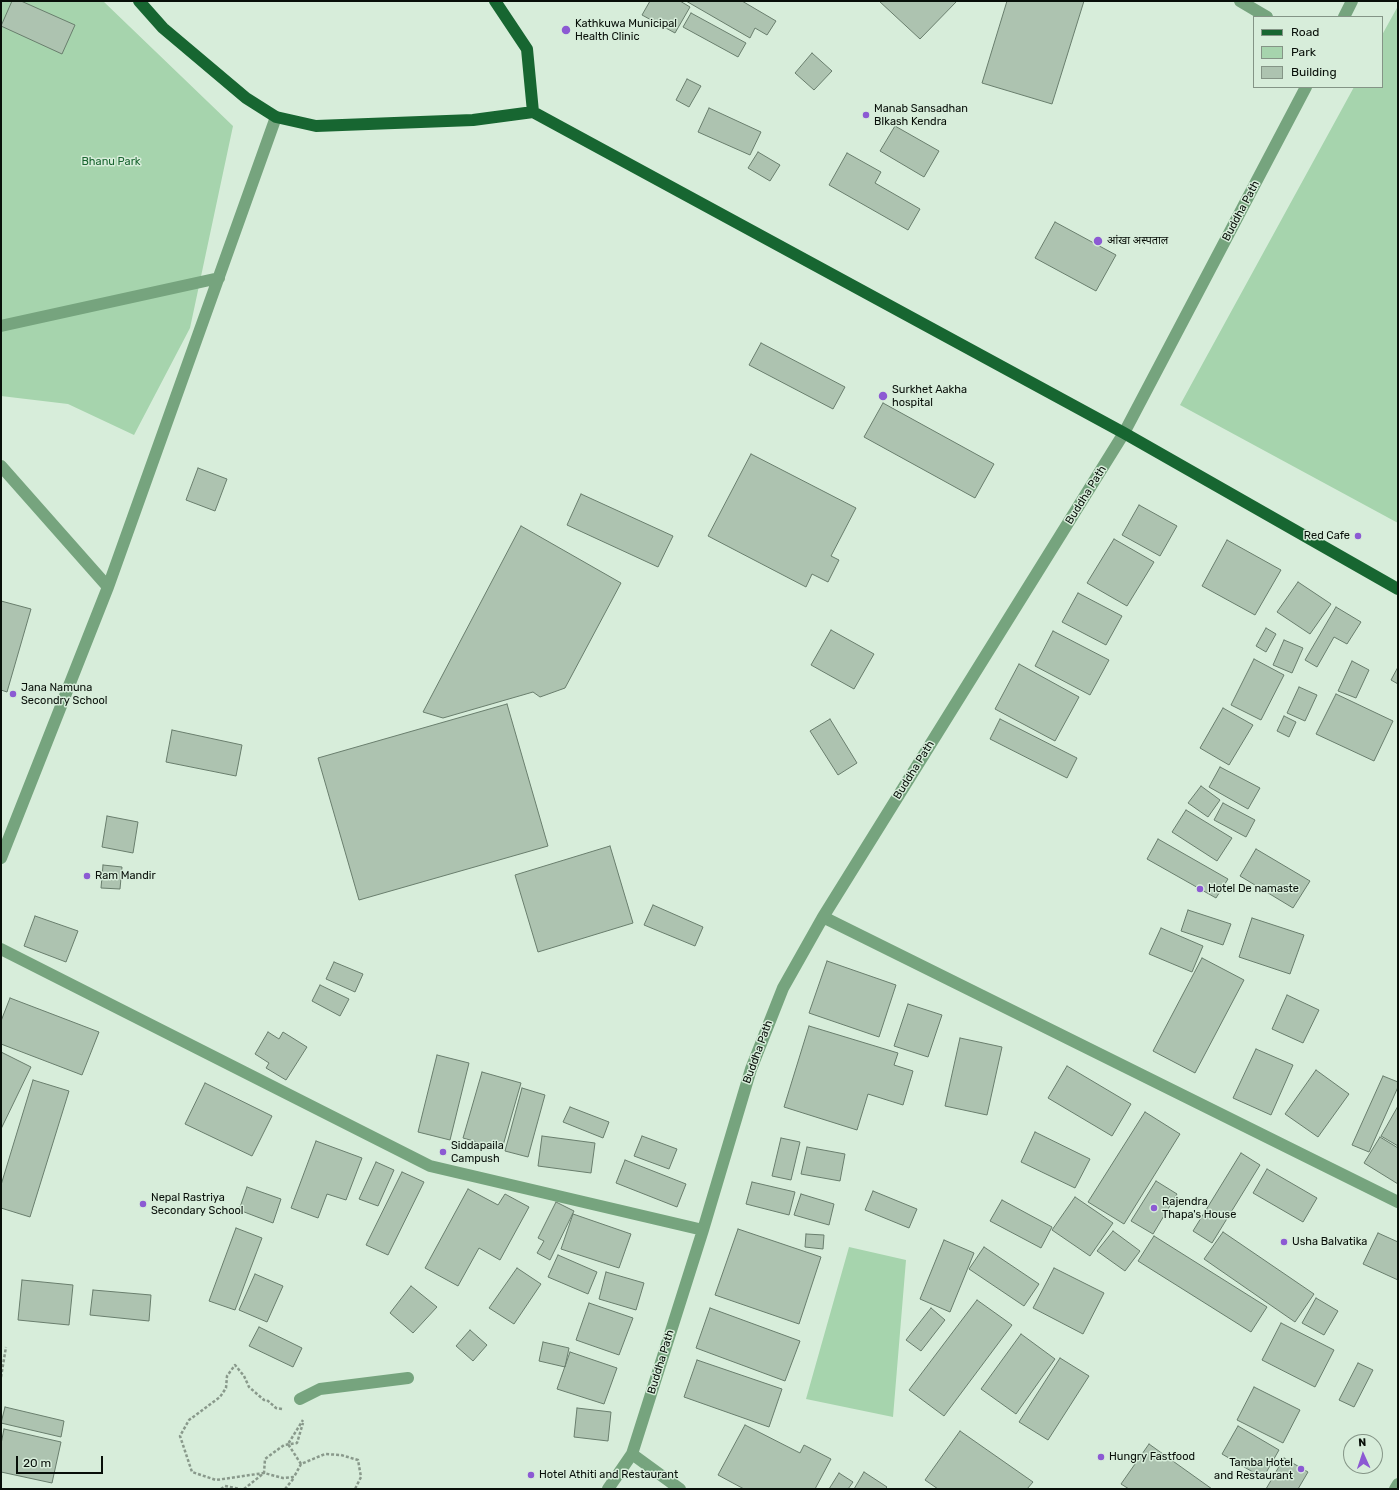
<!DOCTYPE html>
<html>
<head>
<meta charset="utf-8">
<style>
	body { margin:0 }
	#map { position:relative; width:1399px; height:1490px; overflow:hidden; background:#d7edda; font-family:Rubik,sans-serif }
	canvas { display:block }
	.frame { position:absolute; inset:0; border:2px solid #080f09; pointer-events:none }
	.legend { position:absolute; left:1253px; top:16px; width:130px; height:72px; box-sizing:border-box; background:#d7edda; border:1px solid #849486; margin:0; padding:5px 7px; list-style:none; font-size:12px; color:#080f09 }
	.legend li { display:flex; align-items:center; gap:8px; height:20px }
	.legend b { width:20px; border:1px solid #849486 }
	.north { position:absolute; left:1343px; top:1434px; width:40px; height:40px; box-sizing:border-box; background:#d7edda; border:1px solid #849486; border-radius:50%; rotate:357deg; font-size:11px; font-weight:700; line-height:16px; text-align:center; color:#080f09 }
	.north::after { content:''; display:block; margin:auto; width:14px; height:18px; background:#8c5ad3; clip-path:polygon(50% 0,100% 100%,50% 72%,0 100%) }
	.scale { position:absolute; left:16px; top:1456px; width:87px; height:18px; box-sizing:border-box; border:2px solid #080f09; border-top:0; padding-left:5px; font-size:12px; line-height:14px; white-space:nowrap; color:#080f09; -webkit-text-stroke:3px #d7edda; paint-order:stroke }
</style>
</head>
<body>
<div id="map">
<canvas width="1399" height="1490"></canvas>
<div class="frame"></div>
<ul class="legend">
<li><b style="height:5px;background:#176631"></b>Road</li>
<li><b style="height:11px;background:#a6d4ad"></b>Park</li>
<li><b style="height:11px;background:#adc3b0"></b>Building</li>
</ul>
<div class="north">N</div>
<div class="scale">20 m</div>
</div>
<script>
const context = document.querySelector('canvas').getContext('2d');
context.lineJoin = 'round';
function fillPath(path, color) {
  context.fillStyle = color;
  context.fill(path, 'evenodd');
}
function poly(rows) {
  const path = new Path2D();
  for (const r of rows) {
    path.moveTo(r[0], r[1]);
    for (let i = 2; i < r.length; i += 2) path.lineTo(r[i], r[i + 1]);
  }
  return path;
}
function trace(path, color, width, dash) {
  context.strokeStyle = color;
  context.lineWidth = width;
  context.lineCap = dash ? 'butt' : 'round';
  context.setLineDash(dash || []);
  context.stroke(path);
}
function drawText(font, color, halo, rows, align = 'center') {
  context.font = font + ' Rubik,"Noto Sans Devanagari",sans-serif';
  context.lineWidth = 3;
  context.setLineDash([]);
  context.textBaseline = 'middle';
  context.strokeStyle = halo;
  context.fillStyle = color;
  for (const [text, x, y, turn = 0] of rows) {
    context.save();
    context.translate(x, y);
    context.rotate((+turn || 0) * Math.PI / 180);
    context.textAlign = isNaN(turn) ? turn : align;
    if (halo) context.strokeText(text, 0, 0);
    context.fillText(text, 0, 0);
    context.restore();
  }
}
const green = poly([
	[1,1,103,1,233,126,190,328,134,435,68,404,1,396],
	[1398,6,1398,523,1180,405,1354,87,1382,87,1382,35],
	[849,1247,906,1260,893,1417,806,1399]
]);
const building = poly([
	[12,1,21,1,75,25,62,54,1,26,12,1],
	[650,1,680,1,690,7,675,33,642,15,650,1],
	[686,1,742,1,776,21,767,35,755,28,750,38,686,1],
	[879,1,957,1,920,39,879,1],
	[1007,1,1084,1,1052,104,982,83,1007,1],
	[691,13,746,43,738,57,683,27,691,13],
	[812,53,832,71,814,90,795,73,812,53],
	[687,79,701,86,689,107,676,100,687,79],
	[709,108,761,132,750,155,698,132,709,108],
	[895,126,939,151,924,177,880,151,895,126],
	[758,152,780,165,770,181,748,168,758,152],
	[847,153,881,172,875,183,920,209,908,230,829,185,847,153],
	[1055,222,1116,255,1096,291,1035,258,1055,222],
	[761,343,845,387,833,409,749,365,761,343],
	[883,403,994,464,975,498,864,437,883,403],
	[751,454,856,508,831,556,839,560,828,582,812,574,806,587,708,536,751,454],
	[198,468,227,479,215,511,186,500,198,468],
	[581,494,673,536,658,567,567,525,581,494],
	[1139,505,1177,526,1160,556,1122,535,1139,505],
	[521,526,621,583,565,688,540,697,533,692,443,718,423,712,521,526],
	[1114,539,1154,562,1127,606,1087,583,1114,539],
	[1227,540,1281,570,1255,615,1202,586,1227,540],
	[1298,582,1331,604,1310,634,1277,612,1298,582],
	[1078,593,1122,616,1106,645,1062,622,1078,593],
	[1,601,31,609,7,692,1,690,1,601],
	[1336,607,1361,622,1347,644,1334,637,1317,667,1305,660,1336,607],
	[1266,628,1276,634,1266,652,1256,646,1266,628],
	[831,630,874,654,854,689,811,665,831,630],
	[1053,631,1109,660,1090,695,1035,666,1053,631],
	[1284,640,1303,648,1292,673,1273,665,1284,640],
	[1254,659,1284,675,1261,720,1231,705,1254,659],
	[1352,661,1369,670,1356,698,1338,691,1352,661],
	[1019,664,1079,697,1055,741,995,709,1019,664],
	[1398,667,1398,684,1391,680,1398,667],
	[1299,687,1317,695,1305,721,1287,713,1299,687],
	[1336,694,1393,721,1374,761,1316,734,1336,694],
	[507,704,548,846,359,900,318,758,507,704],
	[1223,708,1253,725,1229,765,1200,748,1223,708],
	[1284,716,1296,722,1289,737,1277,731,1284,716],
	[830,719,857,763,838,775,810,731,830,719],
	[1000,719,1077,758,1067,778,990,739,1000,719],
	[172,730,242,745,236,776,166,762,172,730],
	[1220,767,1260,788,1248,809,1209,787,1220,767],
	[1201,786,1220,800,1208,817,1188,803,1201,786],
	[1223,803,1255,820,1246,837,1214,820,1223,803],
	[1186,810,1232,838,1217,861,1172,832,1186,810],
	[107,816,138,822,133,853,102,847,107,816],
	[1158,839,1228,879,1216,898,1147,859,1158,839],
	[610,846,633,923,538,952,515,875,610,846],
	[1256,849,1310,881,1293,908,1240,876,1256,849],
	[103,865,122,867,120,889,101,888,103,865],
	[653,905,703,927,695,946,644,925,653,905],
	[1188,910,1231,924,1223,945,1181,931,1188,910],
	[35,916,78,931,66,962,24,946,35,916],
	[1252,918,1304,935,1290,974,1239,957,1252,918],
	[1161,928,1203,946,1192,972,1149,954,1161,928],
	[1202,958,1244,980,1195,1073,1153,1051,1202,958],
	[827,961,896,985,879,1037,809,1013,827,961],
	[334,962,363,974,355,992,326,979,334,962],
	[320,985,349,999,340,1016,312,1001,320,985],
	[1287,995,1319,1010,1303,1043,1272,1029,1287,995],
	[10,998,99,1032,82,1075,1,1044,1,1021,10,998],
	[908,1004,942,1015,928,1057,894,1046,908,1004],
	[809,1026,898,1053,894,1065,913,1071,903,1105,868,1094,857,1130,784,1107,809,1026],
	[268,1032,279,1039,283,1032,307,1047,286,1080,266,1068,269,1063,255,1054,268,1032],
	[960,1038,1002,1047,987,1115,945,1106,960,1038],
	[1256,1049,1293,1065,1271,1115,1233,1098,1256,1049],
	[1,1052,31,1067,1,1129,1,1052],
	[437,1055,469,1063,450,1140,418,1132,437,1055],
	[1067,1066,1131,1104,1112,1136,1048,1098,1067,1066],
	[1316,1070,1349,1094,1318,1137,1285,1114,1316,1070],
	[482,1072,521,1083,502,1149,463,1138,482,1072],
	[1383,1076,1398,1082,1398,1087,1369,1152,1352,1145,1383,1076],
	[33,1080,69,1091,30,1217,1,1208,1,1185,33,1080],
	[205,1083,272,1116,252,1156,185,1124,205,1083],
	[522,1088,545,1095,528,1157,505,1151,522,1088],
	[1398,1106,1398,1146,1381,1136,1398,1106],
	[570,1107,609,1122,603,1138,563,1122,570,1107],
	[1145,1112,1180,1134,1124,1224,1088,1202,1145,1112],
	[1035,1132,1090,1159,1075,1188,1021,1162,1035,1132],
	[542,1136,595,1143,591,1173,538,1166,542,1136],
	[642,1136,677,1149,669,1169,634,1156,642,1136],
	[1380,1137,1398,1148,1398,1184,1364,1163,1380,1137],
	[781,1138,800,1142,791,1180,772,1176,781,1138],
	[316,1141,362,1158,346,1200,327,1194,318,1218,291,1208,316,1141],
	[807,1147,845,1154,840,1181,801,1174,807,1147],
	[1241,1153,1260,1165,1212,1243,1193,1231,1241,1153],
	[625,1160,686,1184,677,1207,616,1183,625,1160],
	[376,1162,394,1170,378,1206,359,1199,376,1162],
	[1267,1169,1317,1198,1303,1222,1253,1193,1267,1169],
	[402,1172,424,1182,388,1255,366,1245,402,1172],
	[1156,1181,1177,1194,1153,1234,1131,1221,1156,1181],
	[752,1182,795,1192,789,1215,746,1204,752,1182],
	[247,1187,281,1199,273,1223,239,1210,247,1187],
	[468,1189,498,1205,505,1194,529,1207,500,1260,479,1248,458,1286,425,1268,468,1189],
	[873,1191,917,1209,909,1228,865,1210,873,1191],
	[801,1194,834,1204,829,1225,794,1215,801,1194],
	[1075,1197,1113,1223,1090,1256,1052,1230,1075,1197],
	[1002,1200,1052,1227,1041,1248,990,1221,1002,1200],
	[556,1202,574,1211,550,1260,537,1253,544,1241,538,1238,556,1202],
	[573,1214,631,1234,619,1268,561,1249,573,1214],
	[236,1228,262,1238,235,1310,209,1301,236,1228],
	[738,1229,821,1257,799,1324,715,1295,738,1229],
	[1113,1231,1140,1251,1125,1271,1097,1251,1113,1231],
	[1223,1232,1314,1294,1295,1322,1204,1259,1223,1232],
	[1378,1233,1398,1242,1398,1280,1363,1264,1378,1233],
	[806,1234,824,1235,823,1249,805,1247,806,1234],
	[1154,1236,1267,1307,1251,1332,1138,1261,1154,1236],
	[944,1240,974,1253,950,1312,920,1299,944,1240],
	[984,1247,1039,1284,1024,1306,969,1269,984,1247],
	[558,1255,597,1272,588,1294,548,1277,558,1255],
	[517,1268,541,1284,514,1324,489,1308,517,1268],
	[1054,1268,1104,1293,1083,1334,1033,1308,1054,1268],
	[606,1272,644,1283,636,1310,599,1299,606,1272],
	[255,1274,283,1286,267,1322,239,1310,255,1274],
	[22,1280,73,1285,69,1325,18,1320,22,1280],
	[411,1286,437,1307,413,1333,390,1313,411,1286],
	[93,1290,151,1295,149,1321,90,1315,93,1290],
	[1316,1298,1338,1311,1324,1335,1302,1323,1316,1298],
	[977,1300,1012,1325,944,1416,909,1390,977,1300],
	[589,1303,633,1318,619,1355,576,1340,589,1303],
	[710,1308,800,1341,785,1381,696,1348,710,1308],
	[931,1308,945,1320,921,1351,906,1340,931,1308],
	[1281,1323,1334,1350,1315,1387,1262,1360,1281,1323],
	[259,1327,302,1348,293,1367,249,1346,259,1327],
	[470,1330,487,1345,473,1361,456,1346,470,1330],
	[1021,1334,1055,1359,1016,1414,981,1389,1021,1334],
	[543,1342,569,1348,565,1367,539,1361,543,1342],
	[570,1352,617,1368,604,1404,557,1389,570,1352],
	[1060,1358,1089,1376,1048,1440,1019,1422,1060,1358],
	[697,1360,782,1389,769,1427,684,1397,697,1360],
	[1358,1363,1373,1370,1354,1407,1339,1400,1358,1363],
	[1254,1387,1300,1410,1283,1443,1237,1420,1254,1387],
	[5,1407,64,1421,61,1437,1,1423,5,1407],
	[577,1408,611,1412,608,1441,574,1437,577,1408],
	[745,1425,800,1453,804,1445,831,1459,815,1489,744,1489,718,1475,745,1425],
	[1238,1426,1279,1450,1263,1478,1222,1454,1238,1426],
	[4,1429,61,1442,52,1483,1,1472,1,1444,4,1429],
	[960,1431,1033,1482,1027,1489,938,1489,925,1480,960,1431],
	[1149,1444,1212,1489,1129,1489,1121,1484,1149,1444],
	[1284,1458,1308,1472,1298,1489,1266,1489,1284,1458],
	[864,1472,887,1487,885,1489,854,1489,864,1472],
	[839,1473,853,1482,848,1489,829,1489,839,1473]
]);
const path = poly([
	[1,1377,6,1347],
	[282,1409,276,1408,267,1400,264,1400,249,1387,244,1376,235,1365,227,1376,226,1388,220,1397,189,1420,180,1436,192,1472,216,1480,264,1473,283,1478,294,1477,301,1464,325,1454,341,1455,358,1460,361,1477,355,1489],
	[301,1464,288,1444,303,1420],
	[221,1489,225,1486,240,1489],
	[244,1489,264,1473,265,1459,284,1445,297,1443,303,1423],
	[285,1489,294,1478]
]);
const minor = poly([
	[1240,1,1267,17],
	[1344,17,1352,1],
	[1,326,219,278],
	[1,466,108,587],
	[1,858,108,587,276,117],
	[823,917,1398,1202],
	[1,949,430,1166,703,1230],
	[300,1399,320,1389,408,1378],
	[632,1454,680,1489],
	[608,1489,632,1454,703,1230,751,1069,783,988,823,917,1124,433,1306,87],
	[1395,1489,1398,1484]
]);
const major = poly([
	[139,1,163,28,246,98,276,117,316,126,473,120,533,112,1124,433,1398,589],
	[495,1,527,49,533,112]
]);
const markers = [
	[566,30,5,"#8c5ad3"],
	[866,115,4,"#8c5ad3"],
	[1098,241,5,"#8c5ad3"],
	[883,396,5,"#8c5ad3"],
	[1358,536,4,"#8c5ad3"],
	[13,694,4,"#8c5ad3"],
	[87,876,4,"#8c5ad3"],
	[1200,889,4,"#8c5ad3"],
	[443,1152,4,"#8c5ad3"],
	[143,1204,4,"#8c5ad3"],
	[1154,1208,4,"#8c5ad3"],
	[1284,1242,4,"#8c5ad3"],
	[1101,1457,4,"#8c5ad3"],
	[1301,1469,4,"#8c5ad3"],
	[531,1475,4,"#8c5ad3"]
];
const poiNames = [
	["Kathkuwa Municipal",575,24],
	["Health Clinic",575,37],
	["Manab Sansadhan",874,109],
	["BIkash Kendra",874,122],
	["आंखा अस्पताल",1107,241],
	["Surkhet Aakha",892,390],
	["hospital",892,403],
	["Red Cafe",1350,536,"right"],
	["Jana Namuna",21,688],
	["Secondry School",21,701],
	["Ram Mandir",95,876],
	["Hotel De namaste",1208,889],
	["Siddapaila",451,1146],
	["Campush",451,1159],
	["Nepal Rastriya",151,1198],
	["Secondary School",151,1211],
	["Rajendra",1162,1202],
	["Thapa's House",1162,1215],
	["Usha Balvatika",1292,1242],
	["Hungry Fastfood",1109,1457],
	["Tamba Hotel",1293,1463,"right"],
	["and Restaurant",1293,1476,"right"],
	["Hotel Athiti and Restaurant",539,1475]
];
const parkNames = [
	["Bhanu Park",111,162]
];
const streetNames = [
	["Buddha Path",1241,211,-62],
	["Buddha Path",1086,495,-58],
	["Buddha Path",914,770,-58],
	["Buddha Path",758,1052,-70],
	["Buddha Path",661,1362,-73]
];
fillPath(green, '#a6d4ad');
fillPath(building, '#adc3b0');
trace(building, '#697e6d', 1);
trace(path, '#89998b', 2.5, [3, 2]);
trace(minor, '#76a47e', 12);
trace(major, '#176631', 12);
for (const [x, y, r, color] of markers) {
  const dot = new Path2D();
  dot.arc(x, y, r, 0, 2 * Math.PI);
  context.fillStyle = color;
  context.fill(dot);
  trace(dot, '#d7edda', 1.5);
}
drawText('11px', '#080f09', '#d7edda', poiNames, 'left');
drawText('11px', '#1a6531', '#d7edda', parkNames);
drawText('11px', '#080f09', '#d7edda', streetNames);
</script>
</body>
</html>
